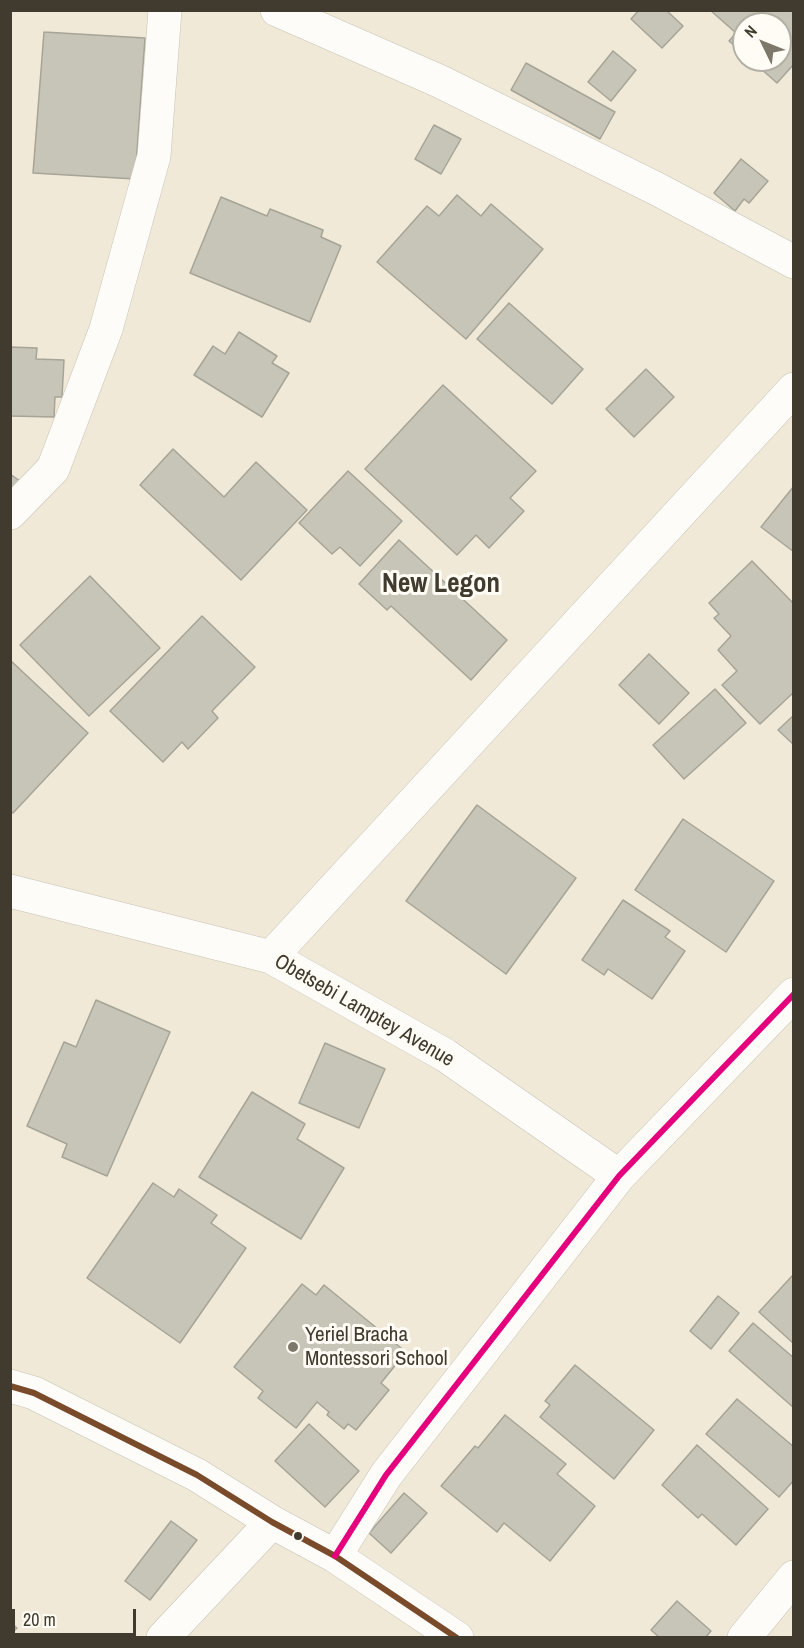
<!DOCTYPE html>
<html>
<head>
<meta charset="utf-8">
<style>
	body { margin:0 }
	#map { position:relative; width:804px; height:1648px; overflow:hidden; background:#f0e9d8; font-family:"Archivo Narrow",sans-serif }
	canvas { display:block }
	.frame { position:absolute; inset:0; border:12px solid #403b2e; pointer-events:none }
	.north { position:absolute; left:732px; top:12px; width:60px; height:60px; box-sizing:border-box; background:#fefcf5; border:2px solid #b2afa5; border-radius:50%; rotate:313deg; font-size:16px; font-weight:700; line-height:24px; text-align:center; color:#403b2e }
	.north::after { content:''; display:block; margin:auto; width:21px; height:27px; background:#7e786a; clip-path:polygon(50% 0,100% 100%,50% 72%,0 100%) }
	.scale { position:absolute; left:12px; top:1609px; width:124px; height:27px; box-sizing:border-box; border:3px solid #403b2e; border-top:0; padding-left:8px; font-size:18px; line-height:21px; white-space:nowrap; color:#403b2e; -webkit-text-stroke:4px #fefcf5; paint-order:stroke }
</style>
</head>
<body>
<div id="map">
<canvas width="804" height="1648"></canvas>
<div class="frame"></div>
<div class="north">N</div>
<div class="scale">20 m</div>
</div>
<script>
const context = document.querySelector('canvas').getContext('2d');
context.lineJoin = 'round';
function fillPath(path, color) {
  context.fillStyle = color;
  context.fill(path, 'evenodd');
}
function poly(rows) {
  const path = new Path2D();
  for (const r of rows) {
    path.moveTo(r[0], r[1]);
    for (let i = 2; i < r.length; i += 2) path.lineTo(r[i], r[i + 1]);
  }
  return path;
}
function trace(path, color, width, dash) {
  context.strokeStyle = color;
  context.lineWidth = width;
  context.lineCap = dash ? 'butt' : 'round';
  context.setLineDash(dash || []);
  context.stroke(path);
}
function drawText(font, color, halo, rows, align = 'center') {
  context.font = font + ' "Archivo Narrow",sans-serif';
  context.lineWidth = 6;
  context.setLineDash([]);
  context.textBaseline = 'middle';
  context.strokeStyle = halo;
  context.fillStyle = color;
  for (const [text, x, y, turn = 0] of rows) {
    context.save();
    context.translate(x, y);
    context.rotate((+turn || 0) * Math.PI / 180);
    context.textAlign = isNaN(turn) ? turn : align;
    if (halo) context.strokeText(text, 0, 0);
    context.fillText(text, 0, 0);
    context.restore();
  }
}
const building = poly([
	[639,10,666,10,683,26,662,48,631,19,639,10],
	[710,10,794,10,794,64,777,83,751,60,780,60,780,24,744,24,744,54,729,41,736,33,710,10],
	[44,32,145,38,135,179,33,173,44,32],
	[613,51,636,70,611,101,588,82,613,51],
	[526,63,615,112,600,139,511,90,526,63],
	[434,125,461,139,441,174,415,159,434,125],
	[741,159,768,181,749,203,744,199,735,211,714,193,741,159],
	[457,195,481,216,491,204,543,249,466,339,377,262,427,206,439,216,457,195],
	[221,197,267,216,270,209,323,230,321,237,341,246,310,322,190,273,221,197],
	[509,303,583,369,552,404,477,339,509,303],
	[239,332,277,356,272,363,289,373,262,417,194,375,213,346,225,354,239,332],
	[10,347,37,348,36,359,64,360,62,397,55,397,54,417,10,416,10,347],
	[646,369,674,397,634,437,606,409,646,369],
	[443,385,536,471,510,498,524,511,489,548,476,535,457,555,365,469,443,385],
	[173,449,224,497,256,462,307,510,241,580,140,485,173,449],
	[348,471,402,521,360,566,340,547,332,554,299,523,348,471],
	[10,474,20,481,10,494,10,474],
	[794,486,794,552,761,527,794,486],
	[399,540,507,640,471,680,391,606,387,610,359,584,399,540],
	[752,561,794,604,794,692,760,724,722,685,737,671,718,650,731,636,714,618,719,614,709,603,752,561],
	[90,576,160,648,89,716,20,645,90,576],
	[202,616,255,667,212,711,218,718,188,749,182,742,163,762,110,711,202,616],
	[649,654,689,693,659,724,619,685,649,654],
	[10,660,88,733,13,813,10,811,10,660],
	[715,689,746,723,684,779,653,745,715,689],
	[794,715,794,745,778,730,794,715],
	[477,805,576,878,506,974,406,901,477,805],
	[683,819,774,881,726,952,635,890,683,819],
	[623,900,670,931,665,937,685,951,652,999,608,969,604,975,582,960,623,900],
	[96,1000,170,1032,107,1176,62,1157,67,1144,27,1126,64,1042,76,1047,96,1000],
	[325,1043,385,1069,359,1128,299,1103,325,1043],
	[252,1092,305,1124,297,1139,344,1168,301,1239,199,1177,252,1092],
	[153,1183,174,1197,179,1189,217,1215,211,1223,246,1248,180,1343,87,1278,153,1183],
	[792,1276,794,1277,794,1344,759,1312,792,1276],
	[302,1284,316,1295,324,1285,406,1352,381,1383,389,1390,356,1430,348,1424,344,1429,327,1415,329,1412,317,1402,296,1428,258,1398,263,1391,234,1367,302,1284],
	[718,1296,739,1313,711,1349,690,1331,718,1296],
	[753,1323,794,1358,794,1408,729,1351,753,1323],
	[575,1365,654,1430,614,1479,540,1417,550,1405,545,1401,575,1365],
	[737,1399,794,1447,794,1480,779,1497,706,1434,737,1399],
	[505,1415,566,1464,557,1474,595,1506,550,1561,504,1523,497,1532,441,1486,475,1446,478,1448,505,1415],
	[309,1424,359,1471,325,1507,275,1461,309,1424],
	[697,1445,768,1509,736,1545,702,1514,698,1518,662,1485,697,1445],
	[404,1493,427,1513,391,1553,369,1533,404,1493],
	[171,1521,197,1540,150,1600,125,1581,171,1521],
	[677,1601,711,1631,705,1638,660,1638,651,1630,677,1601],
	[10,1622,17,1628,10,1635,10,1622]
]);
const minor = poly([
	[277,10,439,81,657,189,794,262],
	[10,513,53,469,106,329,154,156,165,10],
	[10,891,271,957,445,1055,619,1176],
	[271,957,794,389],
	[10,1386,34,1393,197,1475,272,1522,335,1556,457,1638],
	[335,1556,386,1475,619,1176,794,994],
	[163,1638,272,1522],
	[744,1638,794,1577]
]);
const bus1 = poly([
	[10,1386,34,1393,197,1475,272,1522,335,1556,457,1638]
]);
const bus2 = poly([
	[335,1556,386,1475,619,1176,794,994]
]);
const markers = [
	[293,1347,6,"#7e786a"],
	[298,1536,5,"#403b2e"]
];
const streetNames = [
	["Obetsebi Lamptey Avenue",364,1011,30]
];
const poiNames = [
	["Yeriel Bracha",305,1335],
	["Montessori School",305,1359]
];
const districtNames = [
	["New Legon",441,585]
];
fillPath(building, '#c7c5b7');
trace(building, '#a6a496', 1.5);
trace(minor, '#c8c2b5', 34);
trace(minor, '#fdfcf9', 33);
trace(bus1, '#7a4b2a', 6);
trace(bus2, '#e5007d', 6);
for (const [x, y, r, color] of markers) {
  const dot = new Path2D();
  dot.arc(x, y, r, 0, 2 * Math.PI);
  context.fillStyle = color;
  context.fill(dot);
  trace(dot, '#fefcf5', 2);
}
drawText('21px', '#403b2e', '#fefcf5', streetNames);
drawText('21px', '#403b2e', '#fefcf5', poiNames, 'left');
drawText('bold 27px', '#403b2e', '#fefcf5', districtNames);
</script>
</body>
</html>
